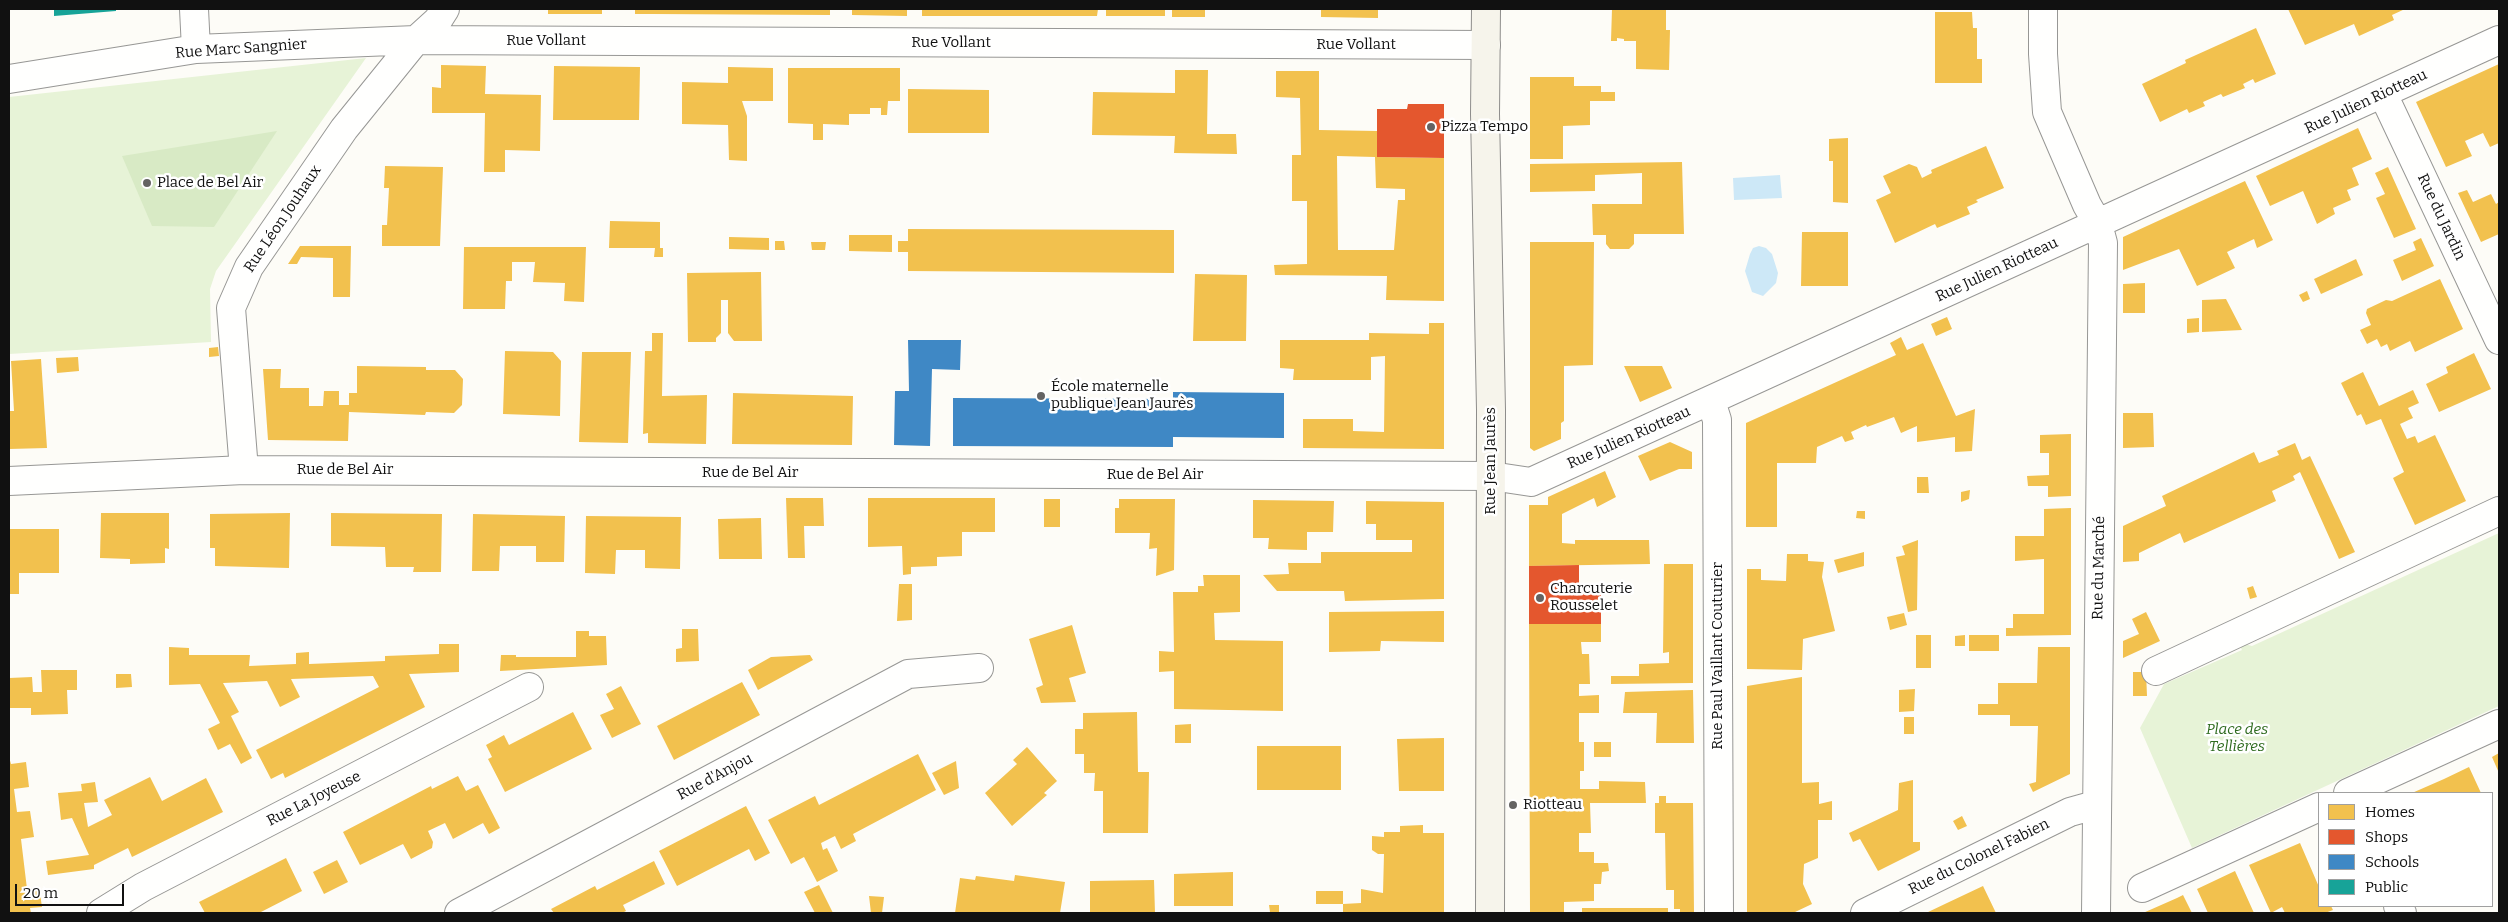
<!DOCTYPE html>
<html>
<head>
<meta charset="utf-8">
<style>
	body { margin:0 }
	#map { position:relative; width:2508px; height:922px; overflow:hidden; background:#fdfcf7; font-family:Bitter,serif }
	canvas { display:block }
	.frame { position:absolute; inset:0; border:10px solid #111; pointer-events:none }
	.legend { position:absolute; left:2318px; top:792px; width:175px; height:115px; box-sizing:border-box; background:#fff; border:1px solid #a0a0a0; margin:0; padding:6px 9px; list-style:none; font-size:15px; color:#111 }
	.legend li { display:flex; align-items:center; gap:10px; height:25px }
	.legend b { width:25px; border:1px solid #a0a0a0 }
	.scale { position:absolute; left:15px; top:884px; width:109px; height:22px; box-sizing:border-box; border:2px solid #111; border-top:0; padding-left:6px; font-size:15px; line-height:18px; white-space:nowrap; color:#111; -webkit-text-stroke:4px #fff; paint-order:stroke }
</style>
</head>
<body>
<div id="map">
<canvas width="2508" height="922"></canvas>
<div class="frame"></div>
<ul class="legend">
<li><b style="height:14px;background:#f2c14e"></b>Homes</li>
<li><b style="height:14px;background:#e4572e"></b>Shops</li>
<li><b style="height:14px;background:#3f88c5"></b>Schools</li>
<li><b style="height:14px;background:#17a398"></b>Public</li>
</ul>
<div class="scale">20 m</div>
</div>
<script>
const context = document.querySelector('canvas').getContext('2d');
context.lineJoin = 'round';
function fillPath(path, color) {
  context.fillStyle = color;
  context.fill(path, 'evenodd');
}
function poly(rows) {
  const path = new Path2D();
  for (const r of rows) {
    path.moveTo(r[0], r[1]);
    for (let i = 2; i < r.length; i += 2) path.lineTo(r[i], r[i + 1]);
  }
  return path;
}
function trace(path, color, width, dash) {
  context.strokeStyle = color;
  context.lineWidth = width;
  context.lineCap = dash ? 'butt' : 'round';
  context.setLineDash(dash || []);
  context.stroke(path);
}
function drawText(font, color, halo, rows, align = 'center') {
  context.font = font + ' Bitter,serif';
  context.lineWidth = 5;
  context.setLineDash([]);
  context.textBaseline = 'middle';
  context.strokeStyle = halo;
  context.fillStyle = color;
  for (const [text, x, y, turn = 0] of rows) {
    context.save();
    context.translate(x, y);
    context.rotate((+turn || 0) * Math.PI / 180);
    context.textAlign = isNaN(turn) ? turn : align;
    if (halo) context.strokeText(text, 0, 0);
    context.fillText(text, 0, 0);
    context.restore();
  }
}
const green = poly([
	[366,58,216,271,210,289,211,342,9,354,9,97],
	[2499,533,2499,706,2192,848,2140,728,2164,684,2242,650,2238,642,2252,646]
]);
const forest = poly([
	[277,131,214,227,152,226,122,156]
]);
const water = poly([
	[1780,175,1782,198,1734,200,1733,178],
	[1759,246,1766,248,1772,254,1778,273,1776,283,1763,296,1752,292,1745,271,1750,254,1753,248]
]);
const homes = poly([
	[548,9,602,9,602,14,548,14],
	[635,9,830,9,830,15,652,14,635,14],
	[852,9,907,9,907,16,852,15],
	[922,9,1098,9,1097,16,922,16],
	[1106,9,1165,9,1165,16,1106,16],
	[1172,9,1205,9,1205,17,1172,17],
	[1321,9,1378,9,1378,18,1321,17],
	[1612,9,1666,9,1666,30,1670,30,1669,70,1636,69,1636,41,1624,41,1624,39,1617,38,1617,41,1611,41],
	[2288,9,2405,9,2392,15,2394,20,2359,36,2354,24,2305,45],
	[1935,12,1972,12,1973,28,1977,28,1977,59,1982,59,1982,83,1935,83],
	[2256,28,2276,74,2255,83,2253,79,2243,84,2245,88,2223,97,2221,94,2203,102,2205,106,2189,113,2187,109,2160,122,2142,84,2186,63,2185,60],
	[2499,64,2499,143,2490,147,2483,133,2465,141,2472,156,2446,167,2416,102],
	[441,65,486,66,485,94,541,95,540,151,505,150,505,172,484,172,485,113,432,113,432,87,441,88],
	[554,66,640,67,639,120,553,120],
	[728,67,773,68,773,101,742,101,747,116,747,161,729,160,728,125,682,124,682,82,728,83],
	[788,68,900,68,900,101,888,101,887,115,881,115,881,108,870,108,870,114,849,114,849,125,823,124,823,140,813,140,813,124,788,123],
	[1175,70,1208,70,1207,134,1236,134,1237,154,1174,153,1175,136,1092,135,1093,92,1175,93],
	[1276,71,1319,71,1319,130,1377,131,1377,157,1444,158,1444,301,1386,300,1387,276,1275,275,1274,265,1307,264,1307,201,1292,201,1292,155,1301,155,1300,98,1276,97],
	[1337,156,1375,157,1376,188,1405,189,1405,200,1398,200,1394,250,1338,250],
	[1530,77,1574,77,1574,86,1601,86,1601,92,1615,92,1615,101,1590,101,1590,125,1563,126,1563,159,1530,159],
	[908,89,989,90,989,133,908,133],
	[2358,128,2372,159,2352,168,2359,185,2347,190,2351,200,2333,208,2335,214,2317,224,2303,191,2270,206,2256,176],
	[1848,138,1848,203,1833,202,1833,161,1829,161,1829,139],
	[1986,146,2004,188,1976,200,1978,202,1967,207,1970,214,1937,228,1935,224,1895,243,1876,200,1891,193,1883,176,1909,164,1917,167,1922,178,1932,173,1931,170],
	[1682,162,1684,234,1634,234,1634,244,1629,249,1610,249,1606,244,1606,235,1593,235,1592,204,1642,204,1642,173,1595,175,1595,191,1530,192,1530,164],
	[385,166,443,167,440,246,382,246,382,225,387,225,389,188,384,188],
	[2388,167,2416,229,2394,238,2376,198,2385,194,2375,173],
	[2245,181,2273,240,2257,248,2254,239,2227,252,2235,268,2197,286,2179,249,2123,270,2123,237],
	[2467,190,2473,202,2491,194,2496,204,2499,202,2499,234,2481,242,2458,193],
	[610,221,660,222,660,248,663,248,663,257,654,257,655,248,609,248],
	[908,229,1174,230,1174,273,908,271,908,252,898,252,898,241,908,241],
	[1802,232,1848,232,1848,286,1801,286],
	[849,235,892,235,892,252,849,251],
	[729,237,769,238,769,250,729,249],
	[2421,238,2434,266,2402,281,2393,260,2416,250,2413,242],
	[775,241,784,241,785,250,775,250],
	[811,242,826,242,825,250,812,250],
	[1530,242,1594,242,1593,365,1564,366,1564,421,1561,423,1561,439,1534,451,1530,448],
	[300,246,351,246,350,297,333,297,333,258,301,257,297,264,288,264],
	[464,247,586,247,584,302,564,301,565,283,533,282,535,262,512,262,512,281,506,281,505,309,463,309],
	[2356,259,2363,275,2321,294,2314,279],
	[761,272,762,341,734,341,728,333,728,300,721,300,721,333,716,338,716,342,688,342,687,273],
	[1195,274,1247,275,1246,341,1193,341],
	[2440,279,2463,329,2415,352,2410,341,2390,351,2387,344,2381,347,2377,339,2367,344,2360,330,2371,325,2366,313,2367,309,2386,300,2392,301],
	[2145,283,2145,313,2123,313,2123,284],
	[2307,291,2310,299,2303,302,2299,295],
	[2226,299,2242,330,2202,332,2202,300],
	[1947,317,1952,329,1936,336,1931,324],
	[2199,318,2199,332,2187,333,2187,319],
	[1429,323,1444,323,1444,449,1303,448,1303,419,1353,419,1353,431,1384,432,1385,356,1371,357,1371,380,1293,380,1294,369,1280,368,1280,340,1369,340,1369,333,1429,334],
	[652,333,663,333,662,396,707,395,706,444,648,443,648,433,643,434,645,351,652,351],
	[1901,337,1907,350,1923,343,1956,416,1975,409,1972,451,1955,452,1955,437,1917,442,1917,426,1901,433,1894,417,1867,427,1866,425,1851,432,1854,439,1845,442,1842,436,1817,447,1816,463,1777,463,1777,527,1746,527,1746,423,1896,355,1890,343],
	[218,347,219,356,209,357,209,348],
	[505,351,553,352,561,361,560,416,503,414],
	[582,352,631,352,628,443,579,442],
	[2474,353,2491,389,2439,412,2426,384,2448,373,2446,367],
	[78,357,79,371,57,373,56,358],
	[41,359,47,448,9,449,9,411,14,411,11,361],
	[357,366,426,367,426,370,455,370,463,379,462,405,454,413,426,412,425,415,349,412,348,441,268,440,263,369,281,369,280,388,309,388,309,406,323,406,324,391,339,391,339,405,349,405,349,393,357,393],
	[1624,366,1662,366,1672,388,1640,402],
	[2363,372,2379,406,2413,390,2419,403,2408,408,2413,418,2400,424,2407,439,2415,436,2418,443,2435,435,2466,501,2415,525,2393,478,2404,472,2381,419,2366,425,2361,414,2357,416,2341,383],
	[733,393,853,396,852,445,732,444],
	[2123,413,2153,413,2154,447,2123,448],
	[2071,434,2071,496,2048,497,2048,486,2028,486,2027,476,2049,475,2049,453,2040,453,2040,435],
	[1670,442,1692,452,1692,469,1679,469,1650,481,1638,456],
	[2295,443,2302,460,2310,456,2355,552,2339,559,2300,472,2293,476,2295,480,2272,491,2276,501,2184,543,2180,533,2139,553,2139,561,2123,562,2123,526,2166,506,2162,496,2254,452,2259,463,2279,455,2277,451],
	[1605,471,1616,497,1597,507,1594,498,1562,514,1562,543,1575,544,1575,540,1649,540,1650,564,1529,566,1529,505,1548,505,1548,497],
	[1917,477,1928,477,1929,493,1917,493],
	[1970,490,1969,499,1961,502,1961,492],
	[786,498,823,498,824,526,804,526,805,558,788,558],
	[868,498,995,498,995,532,962,532,962,556,937,557,937,566,911,567,911,574,903,575,902,546,868,547],
	[1044,499,1060,499,1060,527,1044,527],
	[1119,499,1175,499,1174,570,1156,576,1157,548,1149,549,1150,533,1115,533,1115,508,1119,508],
	[1253,500,1334,501,1333,532,1307,532,1307,550,1268,549,1269,538,1253,538],
	[1366,501,1444,502,1444,599,1345,601,1344,591,1277,591,1263,575,1289,574,1288,563,1321,563,1321,552,1412,552,1412,540,1376,540,1376,524,1366,524],
	[2071,508,2071,635,2006,636,2006,628,2013,628,2013,614,2044,614,2044,559,2015,561,2015,536,2044,536,2044,509],
	[1857,511,1865,511,1865,519,1856,518],
	[101,513,169,513,169,549,165,548,165,563,130,564,130,559,100,558],
	[290,513,289,568,215,566,215,548,210,548,210,514],
	[331,513,442,514,441,572,413,572,414,567,386,567,385,547,331,546],
	[473,514,565,516,564,562,536,562,536,546,500,546,499,571,472,571],
	[586,516,681,517,680,569,645,568,645,550,616,550,615,574,585,573],
	[761,518,762,559,719,559,718,519],
	[9,529,59,529,59,573,19,573,19,594,9,594],
	[1918,540,1917,610,1908,612,1896,557,1905,555,1902,546],
	[1864,552,1864,566,1838,573,1834,560],
	[1787,554,1808,554,1808,561,1824,562,1822,577,1835,631,1803,639,1802,670,1747,669,1747,569,1761,569,1761,580,1786,581],
	[1664,564,1693,564,1693,683,1611,684,1611,676,1639,676,1639,664,1669,663,1669,652,1663,653],
	[1203,575,1240,575,1240,612,1214,613,1215,640,1283,641,1283,711,1174,709,1174,671,1159,672,1159,651,1174,652,1173,592,1198,592,1198,586,1204,586],
	[899,584,912,584,912,620,897,621],
	[2253,586,2257,597,2250,599,2247,588],
	[1444,611,1444,642,1381,641,1380,651,1329,652,1329,612],
	[2146,612,2160,641,2123,658,2123,641,2139,634,2132,619],
	[1904,613,1907,625,1890,630,1887,617],
	[1529,624,1601,624,1601,642,1581,642,1582,654,1589,654,1590,684,1579,684,1579,696,1599,695,1599,713,1579,713,1579,742,1584,742,1584,771,1580,771,1580,789,1599,789,1599,781,1645,782,1646,803,1590,803,1591,833,1579,833,1579,852,1594,852,1594,863,1608,863,1609,871,1602,872,1601,884,1594,884,1594,901,1564,902,1564,913,1530,913],
	[1072,625,1086,673,1069,678,1076,702,1041,703,1036,688,1043,685,1029,639],
	[682,629,698,629,699,661,676,662,676,649,682,648],
	[576,631,589,631,589,636,606,636,607,665,500,671,501,655,516,655,516,657,576,657],
	[1916,635,1931,635,1931,668,1916,668],
	[1965,635,1965,646,1955,646,1955,636],
	[1969,635,1999,635,1999,651,1969,651],
	[439,644,459,644,459,672,409,674,425,707,285,778,283,773,271,779,256,750,379,687,373,676,291,679,300,697,280,707,267,681,223,683,239,712,231,716,252,758,241,764,230,744,218,750,208,729,220,723,200,684,169,685,169,647,189,648,189,655,250,655,249,666,296,664,296,653,309,652,309,664,385,661,385,656,439,654],
	[2038,647,2070,647,2070,774,2033,792,2029,784,2036,782,2038,726,2010,726,2010,715,1978,715,1978,704,1998,704,1998,683,2037,683],
	[810,655,813,660,758,690,748,670,771,657],
	[41,670,77,670,77,690,67,690,68,714,31,715,31,708,9,708,9,678,32,677,33,692,42,692],
	[2133,672,2146,672,2147,696,2133,696],
	[116,674,131,674,132,687,116,688],
	[1802,677,1802,783,1819,782,1819,804,1832,801,1832,820,1818,820,1818,858,1804,864,1803,884,1812,904,1793,913,1747,913,1747,686],
	[742,682,760,715,674,760,657,726],
	[621,686,641,724,612,738,600,715,614,709,606,694],
	[1915,689,1914,711,1899,712,1899,690],
	[1693,690,1694,743,1656,743,1657,713,1623,713,1625,692],
	[573,712,592,749,505,792,488,759,492,757,486,745,504,735,509,745],
	[1137,712,1138,772,1149,772,1148,833,1103,833,1103,791,1094,791,1095,773,1084,773,1084,754,1075,754,1075,729,1083,729,1083,713],
	[1904,717,1914,717,1914,734,1904,734],
	[1191,724,1191,743,1175,743,1175,725],
	[1444,738,1444,791,1399,791,1397,739],
	[1594,742,1611,742,1611,757,1594,757],
	[1257,746,1341,746,1341,790,1257,790],
	[1027,747,1057,781,1044,793,1047,795,1012,826,985,793,1017,764,1013,760],
	[2499,753,2499,773,2492,757],
	[918,754,936,790,853,834,856,841,841,849,835,836,821,843,823,850,827,848,838,871,817,882,804,857,791,864,768,820,815,796,819,805],
	[9,757,11,764,26,762,29,787,14,789,17,812,30,811,34,837,21,839,27,889,39,887,42,907,30,908,31,913,9,913],
	[956,761,959,788,944,795,932,773],
	[2469,767,2481,793,2412,793,2444,779],
	[458,776,466,791,478,785,500,828,489,834,483,823,453,839,445,823,428,831,433,842,432,848,411,859,403,844,360,865,343,832,431,786,432,789],
	[150,777,162,801,206,778,223,812,132,857,128,848,94,865,94,869,48,875,46,861,89,855,72,818,61,820,58,793,82,791,81,784,95,782,98,802,84,803,88,827,112,815,104,800],
	[1913,780,1913,842,1920,842,1920,850,1878,871,1860,839,1853,842,1849,833,1898,810,1899,783],
	[1659,796,1666,796,1666,803,1693,803,1694,913,1680,913,1680,909,1674,909,1674,890,1666,890,1665,833,1655,833,1655,803,1659,803],
	[746,806,770,853,755,861,749,849,677,886,659,851],
	[1962,816,1967,826,1958,830,1953,821],
	[1423,825,1423,833,1444,833,1444,913,1343,913,1343,904,1316,904,1316,891,1343,891,1343,904,1361,903,1361,889,1383,893,1384,854,1378,854,1372,850,1372,836,1384,837,1384,832,1400,832,1400,826],
	[2300,843,2319,887,2319,906,2331,906,2333,910,2325,913,2285,913,2282,907,2271,913,2249,865],
	[286,858,302,891,259,913,205,913,199,902],
	[337,860,348,882,324,894,313,872],
	[654,861,665,884,623,905,626,911,622,913,554,913,551,909,595,886,597,890],
	[2235,871,2254,913,2208,913,2197,889],
	[1233,872,1233,906,1174,906,1174,874],
	[1015,875,1065,882,1060,913,955,913,960,878,975,880,976,876,1014,881],
	[1154,880,1155,913,1090,913,1090,881],
	[819,885,833,913,815,913,804,892],
	[1983,886,1996,913,1926,913,1947,903],
	[2183,895,2192,913,2143,913,2177,898],
	[869,896,884,897,882,913,871,913],
	[1269,905,1279,905,1279,913,1270,912],
	[1582,908,1668,908,1668,913,1582,913]
]);
const shops = poly([
	[1408,104,1444,104,1444,158,1377,157,1377,109,1407,109],
	[1579,565,1579,593,1601,594,1601,624,1529,624,1529,566]
]);
const schools = poly([
	[908,340,961,340,960,370,932,369,930,446,894,445,895,391,909,391],
	[1173,392,1284,393,1284,438,1173,437,1173,447,953,446,953,398,1173,399]
]);
const public = poly([
	[54,9,116,9,116,11,54,16]
]);
const street = poly([
	[194,9,196,49],
	[2043,9,2043,54,2047,112,2087,205,2098,224,2103,243,2096,913],
	[9,79,196,49,416,40,1486,45],
	[2383,94,2499,340],
	[1711,401,1717,420,1719,913],
	[244,470,231,308,249,267,344,129,416,40,438,20,445,9],
	[9,481,244,470,1491,476,1531,482,2499,40],
	[2156,671,2499,511],
	[2348,793,2499,724],
	[2142,888,2319,807],
	[2398,906,2402,913],
	[101,913,143,887,529,687],
	[459,913,908,674,979,668],
	[1865,913,2070,812,2095,805]
]);
const secondary = poly([
	[1486,9,1485,114,1491,410,1490,913]
]);
const markers = [
	[1431,127,5,"#646362"],
	[147,183,5,"#646362"],
	[1041,396,5,"#646362"],
	[1540,598,5,"#646362"],
	[1513,805,5,"#646362"]
];
const streetNames = [
	["Rue Vollant",546,41],
	["Rue Vollant",951,43],
	["Rue Vollant",1356,45],
	["Rue Marc Sangnier",241,49,-4],
	["Rue Julien Riotteau",2366,102,-25],
	["Rue du Jardin",2441,217,65],
	["Rue Léon Jouhaux",283,219,-56],
	["Rue Julien Riotteau",1997,270,-25],
	["Rue Julien Riotteau",1629,438,-24],
	["Rue Jean Jaurès",1491,461,-90],
	["Rue de Bel Air",345,470],
	["Rue de Bel Air",750,473],
	["Rue de Bel Air",1155,475],
	["Rue du Marché",2099,568,-89],
	["Rue Paul Vaillant Couturier",1718,656,-90],
	["Rue d'Anjou",715,777,-28],
	["Rue La Joyeuse",314,799,-27],
	["Rue du Colonel Fabien",1979,857,-26]
];
const poiNames = [
	["Pizza Tempo",1441,127],
	["Place de Bel Air",157,183],
	["École maternelle",1051,387],
	["publique Jean Jaurès",1051,404],
	["Charcuterie",1550,589],
	["Rousselet",1550,606],
	["Riotteau",1523,805]
];
const parkNames = [
	["Place des",2237,730],
	["Tellières",2237,747]
];
fillPath(green, '#e7f3d7');
fillPath(forest, '#d8eac5');
fillPath(water, '#cde8f7');
fillPath(homes, '#f2c14e');
fillPath(shops, '#e4572e');
fillPath(schools, '#3f88c5');
fillPath(public, '#17a398');
trace(street, '#979795', 30);
trace(secondary, '#8e8d8b', 30);
trace(street, '#fffffe', 28);
trace(secondary, '#f6f4eb', 28);
for (const [x, y, r, color] of markers) {
  const dot = new Path2D();
  dot.arc(x, y, r, 0, 2 * Math.PI);
  context.fillStyle = color;
  context.fill(dot);
  trace(dot, '#fff', 2);
}
drawText('15px', '#111', '#fff', streetNames);
drawText('15px', '#111', '#fff', poiNames, 'left');
drawText('italic 15px', '#2f6b1f', '#fff', parkNames);
</script>
</body>
</html>
